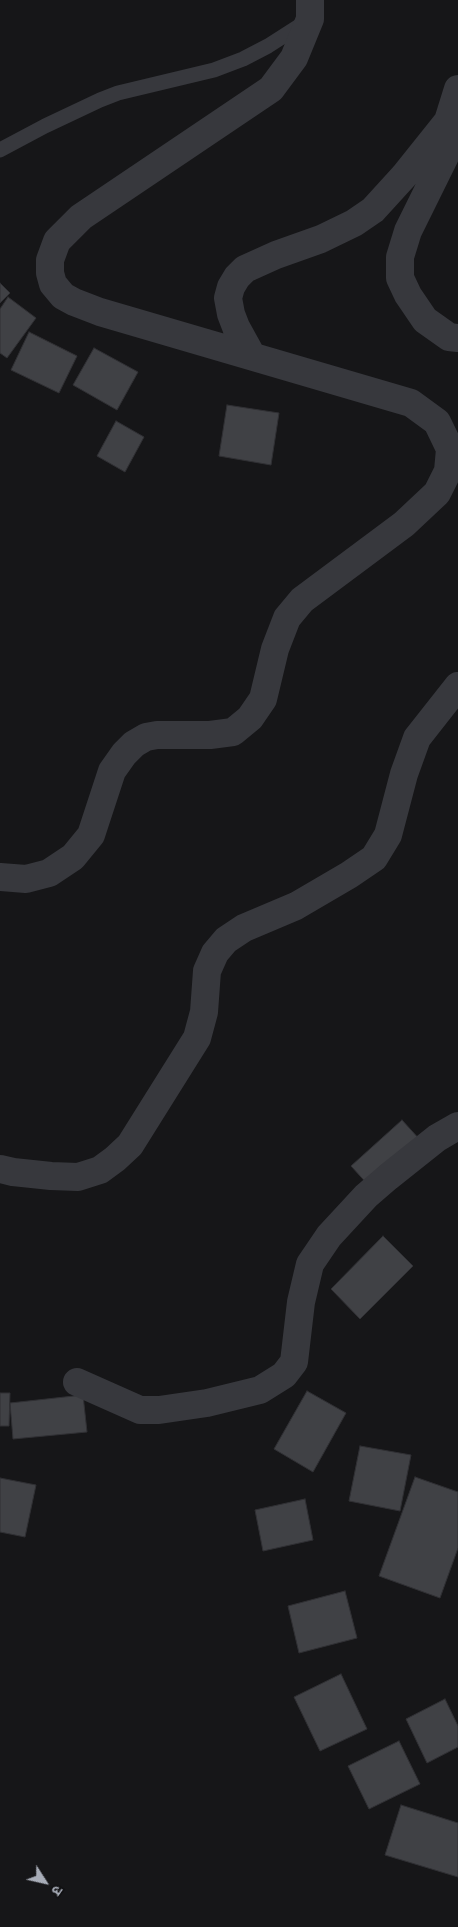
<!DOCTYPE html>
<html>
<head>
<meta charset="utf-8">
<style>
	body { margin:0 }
	#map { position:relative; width:458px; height:1927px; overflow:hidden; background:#161618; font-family:"IBM Plex Sans","Noto Sans Devanagari",sans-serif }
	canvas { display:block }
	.north { position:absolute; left:20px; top:1857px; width:50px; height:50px; -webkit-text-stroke:4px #111113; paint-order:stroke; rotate:125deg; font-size:14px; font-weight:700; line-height:20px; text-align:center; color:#a8adb8 }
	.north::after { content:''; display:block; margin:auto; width:18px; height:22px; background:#a8adb8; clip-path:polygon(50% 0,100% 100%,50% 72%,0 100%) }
</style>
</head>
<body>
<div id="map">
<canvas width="458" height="1927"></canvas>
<div class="north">उ</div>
</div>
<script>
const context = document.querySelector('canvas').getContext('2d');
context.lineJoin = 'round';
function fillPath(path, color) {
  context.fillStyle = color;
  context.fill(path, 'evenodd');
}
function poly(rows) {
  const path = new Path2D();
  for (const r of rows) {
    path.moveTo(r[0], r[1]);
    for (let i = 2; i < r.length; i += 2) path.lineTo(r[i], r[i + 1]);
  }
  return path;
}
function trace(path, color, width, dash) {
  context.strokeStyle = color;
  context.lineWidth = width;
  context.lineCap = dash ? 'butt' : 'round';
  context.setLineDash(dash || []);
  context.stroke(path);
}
const building = poly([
	[0,283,10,293,0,303,0,283],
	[8,297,36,318,7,358,0,353,0,309,8,297],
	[29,332,77,356,59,393,11,370,29,332],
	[94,348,138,372,117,410,73,385,94,348],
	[227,405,279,413,271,465,219,456,227,405],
	[116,421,144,437,125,472,97,456,116,421],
	[402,1120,421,1141,371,1188,351,1166,402,1120],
	[383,1236,413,1266,360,1319,331,1289,383,1236],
	[307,1391,346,1413,313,1472,274,1449,307,1391],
	[0,1393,10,1393,9,1426,0,1426,0,1393],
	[83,1395,87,1432,13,1439,10,1403,83,1395],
	[360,1446,411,1455,400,1511,349,1501,360,1446],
	[415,1477,458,1492,458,1548,440,1598,379,1576,415,1477],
	[0,1478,36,1485,25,1537,0,1532,0,1478],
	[305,1499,313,1540,263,1551,255,1510,305,1499],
	[345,1591,357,1638,299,1653,288,1606,345,1591],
	[341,1674,367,1729,320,1751,294,1697,341,1674],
	[445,1699,458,1726,458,1747,427,1763,406,1719,445,1699],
	[399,1741,420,1784,369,1809,348,1766,399,1741],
	[401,1805,458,1823,458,1877,385,1855,401,1805]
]);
const service = poly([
	[0,150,45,126,100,100,118,93,214,70,243,59,268,46,307,21]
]);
const minor = poly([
	[448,121,450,146,408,231,400,257,400,278,408,295,425,320,449,337,458,338],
	[252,356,236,327,231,314,228,298,231,287,237,277,245,269,276,255,321,239,354,223,373,210,404,176,448,121,458,89],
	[0,877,26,879,49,873,73,857,91,835,112,771,124,754,134,744,146,737,157,735,210,735,233,732,250,718,263,699,275,649,287,618,302,600,404,524,437,493,448,471,450,449,437,422,411,403,100,312,74,302,63,296,53,284,50,273,50,260,57,241,81,217,271,89,294,58,310,19,310,0],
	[0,1169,13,1172,51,1176,78,1177,100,1170,115,1159,130,1145,197,1038,204,1012,207,971,215,953,226,940,244,928,296,906,349,875,374,858,388,835,404,774,417,738,458,686],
	[77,1382,140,1410,159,1410,207,1403,260,1390,284,1375,294,1362,301,1302,310,1264,329,1236,366,1196,388,1177,437,1138,458,1126]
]);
fillPath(building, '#404145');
trace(building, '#303034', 1);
trace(service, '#37383d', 15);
trace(minor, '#37383d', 28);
</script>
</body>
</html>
